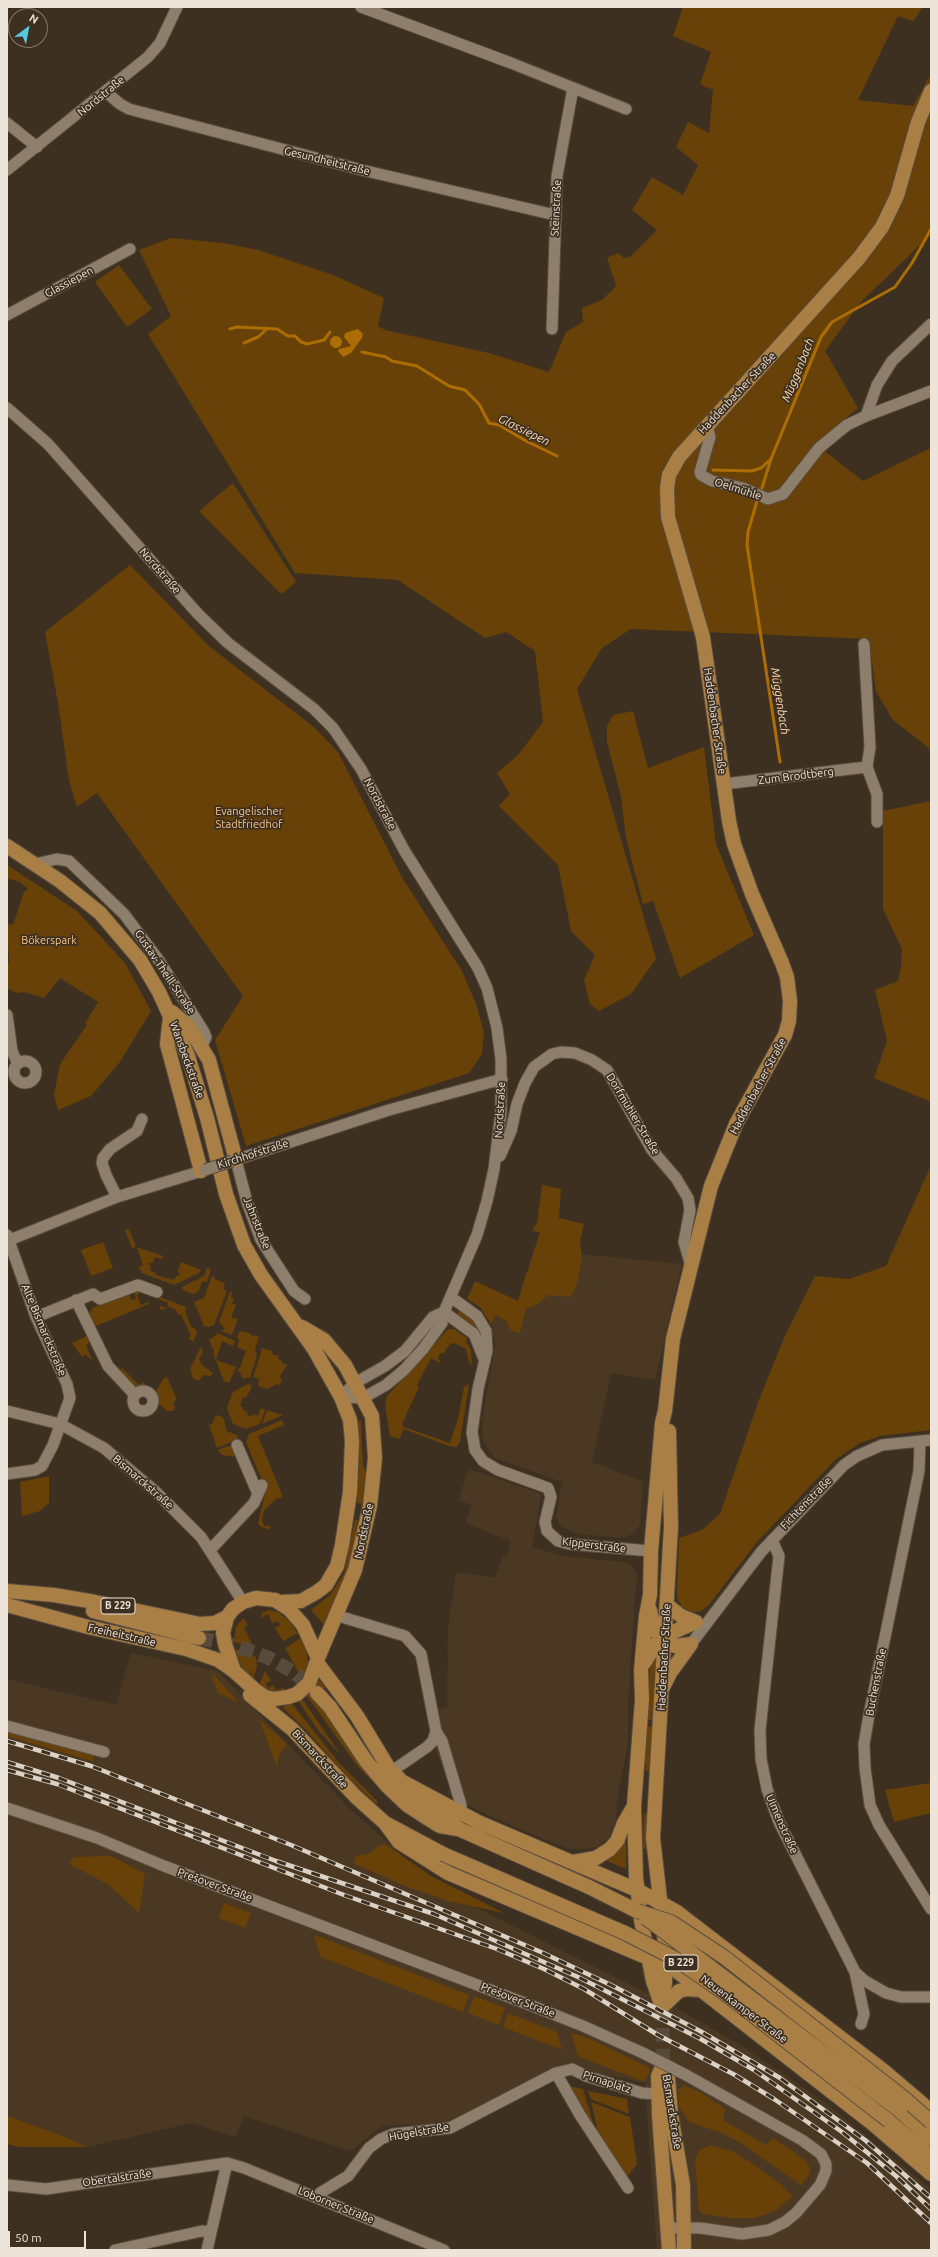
<!DOCTYPE html>
<html>
<head>
<meta charset="utf-8">
<style>
	body { margin:0 }
	#map { position:relative; width:938px; height:2257px; overflow:hidden; background:#3e3020; font-family:Ubuntu,sans-serif }
	canvas { display:block }
	.frame { position:absolute; inset:0; border:8px solid #ede4da; pointer-events:none }
	.north { position:absolute; left:8px; top:8px; width:40px; height:40px; box-sizing:border-box; background:#3e3020; border:1px solid #84786a; border-radius:50%; rotate:32deg; font-size:11px; font-weight:700; line-height:16px; text-align:center; color:#ede4da }
	.north::after { content:''; display:block; margin:auto; width:14px; height:18px; background:#56c9e1; clip-path:polygon(50% 0,100% 100%,50% 72%,0 100%) }
	.scale { position:absolute; left:8px; top:2231px; width:78px; height:18px; box-sizing:border-box; border:2px solid #ede4da; border-top:0; padding-left:5px; font-size:12px; line-height:14px; white-space:nowrap; color:#ede4da; -webkit-text-stroke:3px #3e3020; paint-order:stroke }
</style>
</head>
<body>
<div id="map">
<canvas width="938" height="2257"></canvas>
<div class="frame"></div>
<div class="north">N</div>
<div class="scale">50 m</div>
</div>
<script>
const context = document.querySelector('canvas').getContext('2d');
context.lineJoin = 'round';
function fillPath(path, color) {
  context.fillStyle = color;
  context.fill(path, 'evenodd');
}
function poly(rows) {
  const path = new Path2D();
  for (const r of rows) {
    if (r.length === 3) {
      path.moveTo(r[0] + r[2], r[1]);
      path.arc(r[0], r[1], r[2], 0, 2 * Math.PI);
      continue;
    }
    path.moveTo(r[0], r[1]);
    for (let i = 2; i < r.length; i += 2) path.lineTo(r[i], r[i + 1]);
  }
  return path;
}
function trace(path, color, width, dash) {
  context.strokeStyle = color;
  context.lineWidth = width;
  context.lineCap = dash ? 'butt' : 'round';
  context.setLineDash(dash || []);
  context.stroke(path);
}
function drawText(font, color, halo, rows, align = 'center') {
  context.font = font + ' Ubuntu,sans-serif';
  context.lineWidth = 3.5;
  context.setLineDash([]);
  context.textBaseline = 'middle';
  context.strokeStyle = halo;
  context.fillStyle = color;
  for (const [text, x, y, turn = 0] of rows) {
    context.save();
    context.translate(x, y);
    context.rotate((+turn || 0) * Math.PI / 180);
    context.textAlign = isNaN(turn) ? turn : align;
    if (halo) context.strokeText(text, 0, 0);
    context.fillText(text, 0, 0);
    context.restore();
  }
}
const built = poly([
	[569,1253,682,1264,655,1380,611,1373,592,1462,643,1482,640,1525,634,1533,624,1538,578,1534,561,1526,556,1517,562,1482,495,1458,483,1441,482,1420,495,1346,491,1324,496,1315,511,1322,526,1272,563,1281],
	[469,1469,541,1494,532,1547,562,1556,625,1562,634,1568,637,1575,628,1700,628,1741,617,1802,616,1821,609,1837,597,1847,577,1850,566,1848,494,1818,447,1794,450,1789,436,1750,440,1731,439,1709,447,1708,448,1628,456,1572,495,1578,503,1555,507,1557,511,1541,465,1523,472,1505,458,1500],
	[131,1653,218,1671,351,1810,441,1890,675,2007,742,2046,826,2103,931,2189,931,2250,657,2250,645,2083,575,2068,526,2093,446,2123,382,2126,351,2151,244,2116,235,2137,191,2123,88,2147,7,2116,7,1679,116,1705]
]);
const green = poly([
	[683,7,923,7,913,21,898,16,858,100,913,106,931,74,931,228,920,245,861,302,825,351,858,408,820,440,827,453,863,481,931,448,931,760,929,748,893,720,876,691,869,639,631,629,602,648,577,689,656,959,631,994,599,1011,590,1004,584,980,595,955,571,931,558,865,499,806,510,794,497,773,518,755,543,722,535,651,506,632,485,638,398,580,295,573,148,334,171,316,139,250,171,238,223,243,258,250,333,275,384,298,378,326,385,330,489,353,549,372,566,332,583,322,582,308,602,300,616,286,607,258,618,253,624,258,630,257,657,230,632,210,652,177,683,195,698,165,676,147,688,122,709,133,713,90,700,84,711,52,673,36],
	[119,265,152,309,127,327,95,282],
	[233,483,296,582,281,594,199,511],
	[130,565,210,647,314,727,338,752,403,879,462,971,476,1004,484,1032,482,1054,469,1073,246,1146,215,1040,243,996,97,793,77,807,69,781,58,703,45,632],
	[633,711,648,768,704,747,716,844,754,935,680,978,653,901,643,904,626,838,621,796,607,742,607,726,613,715],
	[931,801,931,1102,874,1078,887,1041,875,990,898,981,901,967,902,949,883,909,883,811],
	[7,865,77,911,125,963,151,1011,120,1062,91,1096,58,1110,54,1095,60,1064,87,1025,85,1024,98,1002,60,978,44,998,24,992,16,993,7,988,7,965,9,962,7,924,13,925,24,892,28,889,20,882,7,878],
	[931,1165,931,1430,880,1436,860,1443,835,1460,757,1542,708,1606,701,1611,692,1612,682,1607,678,1600,677,1591,679,1538,702,1530,720,1514,760,1397,785,1336,815,1276,849,1279,886,1266],
	[542,1185,561,1189,559,1218,584,1224,580,1241,582,1259,577,1284,571,1297,548,1295,539,1303,526,1309,520,1333,510,1330,506,1321,496,1315,491,1324,480,1307,467,1299,475,1281,518,1301,540,1232,532,1231,537,1223],
	[129,1229,136,1247,163,1256,162,1259,155,1257,153,1262,148,1264,151,1267,150,1271,156,1273,155,1275,174,1280,176,1276,180,1275,178,1271,181,1262,201,1270,199,1273,174,1285,142,1273,139,1267,143,1265,138,1250,136,1247,132,1248,125,1230],
	[103,1242,113,1268,91,1276,81,1250],
	[207,1268,211,1269,207,1282,202,1281,199,1291,193,1294,183,1290,182,1287,204,1276],
	[212,1276,215,1277,214,1279,225,1283,223,1289,227,1291,214,1325,209,1327,204,1326,194,1302,204,1298],
	[139,1289,144,1292,137,1294,141,1305,148,1302,149,1304,96,1326,94,1325,89,1315,92,1308,129,1293,131,1300,136,1299,134,1291],
	[230,1292,232,1292,231,1297,234,1299,232,1304,236,1305,231,1317,238,1319,232,1335,221,1331,225,1329,219,1322],
	[160,1297,186,1307,185,1311,191,1327,195,1328,197,1333,193,1342,188,1338,191,1336,181,1314,178,1315,176,1310,169,1307,162,1310,160,1309,160,1306,167,1308,168,1303,158,1299],
	[460,1308,478,1324,485,1344,474,1328,457,1315],
	[448,1329,454,1329,467,1338,466,1341,471,1350,472,1365,469,1362,466,1349,454,1343,450,1344,443,1354,440,1353,438,1359,441,1361,440,1363,431,1358,417,1385,419,1387,402,1424,404,1427,450,1443,458,1419,464,1387,469,1384,460,1442,457,1447,449,1446,404,1429,399,1439,390,1436,385,1405,387,1396],
	[240,1331,252,1334,251,1336,253,1337,254,1335,259,1337,255,1349,257,1356,250,1377,243,1379,240,1372,237,1370,240,1368,246,1351,237,1347,239,1340,237,1337],
	[218,1333,235,1341,233,1346,222,1341,216,1360,236,1367,229,1383,224,1381,213,1353,214,1351,209,1340],
	[89,1335,92,1338,86,1346,93,1361,85,1354,82,1357,72,1343],
	[201,1347,203,1352,199,1359,202,1365,213,1373,211,1376,204,1375,198,1381,193,1378,190,1369],
	[261,1348,273,1351,272,1354,279,1356,278,1359,282,1361,282,1363,287,1365,279,1378,282,1379,280,1385,277,1384,267,1389,258,1386,259,1379,253,1377,261,1353],
	[122,1368,139,1385,143,1382,146,1385,130,1386,119,1371],
	[167,1377,177,1400,173,1402,175,1408,173,1411,167,1411,159,1404,155,1393,163,1379],
	[248,1384,252,1385,250,1391,246,1398,243,1397,240,1406,243,1407,243,1410,248,1412,247,1415,251,1417,253,1414,258,1416,261,1408,265,1410,260,1424,246,1429,233,1424,227,1408,233,1392],
	[267,1410,283,1415,262,1424],
	[216,1415,223,1417,227,1431,238,1436,236,1443,231,1442,217,1448,209,1425,212,1424],
	[282,1420,284,1425,258,1436,283,1497,276,1499,264,1510,262,1520,264,1526,271,1526,269,1530,260,1526,258,1523,266,1490,246,1442,249,1434],
	[361,1421,363,1465,366,1472,362,1505,357,1502,359,1458,355,1422],
	[228,1446,235,1447,238,1457,222,1455,219,1452,218,1450],
	[49,1476,49,1503,40,1511,22,1516,20,1482],
	[355,1519,358,1521,351,1562,341,1594,324,1625,311,1610,330,1595,344,1574],
	[270,1610,278,1612,287,1619,298,1633,283,1641,275,1628,280,1625,278,1621,272,1623,268,1614,261,1618,262,1613],
	[243,1618,248,1625,244,1628,254,1648,234,1642,236,1627],
	[301,1638,306,1650,309,1668,300,1686,296,1680,301,1677,285,1648],
	[657,1645,656,1720,646,1720,650,1666],
	[235,1649,249,1653,256,1657,257,1666,253,1680,251,1677,252,1673,247,1668,251,1673,250,1677,252,1681,260,1683,265,1671,271,1681,266,1683,268,1688,273,1685,277,1691,284,1687,283,1693,274,1695,257,1686,241,1666],
	[211,1674,215,1676,239,1703,218,1693],
	[319,1680,326,1688,321,1688,327,1714,383,1793,356,1764,307,1696],
	[303,1700,338,1751,338,1752,318,1730,301,1705,299,1702],
	[292,1704,339,1763,378,1802,376,1804,346,1775,305,1729,283,1708,284,1706],
	[259,1719,287,1744,279,1755,277,1767],
	[645,1726,656,1727,653,1770,646,1771,644,1750],
	[7,1731,95,1755,92,1761,7,1736],
	[931,1783,931,1813,894,1822,885,1790],
	[644,1813,650,1814,650,1848,643,1849],
	[625,1838,626,1839,626,1869,603,1859],
	[385,1844,431,1876,504,1913,448,1901,405,1886,353,1863,356,1856,368,1854,380,1845],
	[111,1856,145,1874,139,1913,109,1885,69,1864,74,1857],
	[224,1903,251,1913,245,1928,219,1918],
	[315,1935,469,1995,463,2012,321,1957,314,1937],
	[474,1996,505,2008,499,2025,468,2013],
	[508,2013,557,2032,562,2050,503,2027],
	[571,2033,586,2037,650,2068,648,2076,643,2081,639,2080,578,2056],
	[683,2085,700,2092,725,2109,723,2120,766,2145,773,2138,790,2149,807,2162,811,2171,809,2175,801,2185,739,2142,719,2132,689,2122,679,2107,678,2088,682,2089],
	[569,2086,583,2089,594,2126],
	[588,2091,627,2099,629,2114,591,2099],
	[591,2102,630,2117,637,2164,626,2178,599,2136],
	[7,2116,60,2135,88,2147,19,2147,7,2144],
	[710,2145,734,2152,750,2162,783,2186,792,2197,775,2211,755,2218,730,2218,702,2214,699,2210,695,2159,700,2150]
]);
const water = poly([
	[358,329,363,334,362,338,351,353,343,357,338,351,339,349,351,346,344,337,345,333],
	[336,342,6]
]);
const stream = poly([
	[230,329,237,327,277,329,288,336,295,336,301,342,307,344,324,340,330,332],
	[244,343,258,337,268,328],
	[362,352,386,357,392,361,417,366,449,386,465,390,479,404,489,423,499,425,526,441,557,456],
	[713,470,752,471,761,468,771,459],
	[761,491,771,459,821,337,832,322,895,287,912,263,931,229],
	[757,501,748,532,747,545,780,762]
]);
const majorTunnel = poly([
	[199,1638,236,1646,269,1658,295,1673,317,1693],
	[662,2007,663,2065]
]);
const minor = poly([
	[361,7,511,63,626,109],
	[106,92,120,104,129,109,362,170,555,215],
	[7,123,37,147],
	[7,170,148,57,160,43,177,7],
	[7,315,130,249],
	[552,329,557,176,573,88],
	[7,408,48,444,198,614,228,643,314,709,333,728,361,769,404,850,478,968,487,988,497,1028,501,1059,501,1112,494,1169,487,1201,477,1235,444,1312,442,1323,423,1349,404,1370,386,1385,363,1398,341,1397],
	[866,416,877,385,892,361,931,324],
	[707,426,710,437,700,472,701,475,712,481,743,488,768,499,783,494,819,448,847,425,866,416,931,391],
	[867,767,877,794,877,822],
	[724,784,867,767,870,747,864,644],
	[35,864,57,859,69,861,124,914,158,959,204,1032,206,1037,202,1046],
	[7,1015,12,1051,18,1064],
	[25,1072,11],
	[500,1156,511,1131,517,1104,525,1083,534,1067,552,1054,561,1052,575,1053,592,1060,607,1070,652,1150,676,1178,688,1198,690,1210,684,1242,691,1266],
	[236,1160,247,1202,261,1240,294,1291,305,1299],
	[232,1161,389,1110,502,1079],
	[117,1197,106,1175,102,1163,103,1158,110,1149,137,1131,142,1119],
	[7,1235,36,1317,67,1384,70,1398,53,1445,42,1466,35,1470,7,1474],
	[7,1241,117,1197,205,1170],
	[452,1298,477,1316,486,1331,487,1351,478,1389,472,1432,475,1450,483,1461,498,1470,548,1488,551,1497,545,1522,547,1531,558,1541,569,1544,651,1551],
	[76,1300,108,1366,135,1395],
	[444,1312,474,1334,484,1359],
	[36,1317,93,1294,100,1299,138,1285,157,1292],
	[143,1401,10],
	[341,1397,355,1383,385,1366,405,1351,433,1317,444,1312],
	[7,1411,60,1424,104,1448,156,1492,201,1537,243,1602],
	[920,1441,919,1471,869,1715,864,1744,865,1768,870,1805,879,1825,931,1909],
	[237,1445,258,1494],
	[772,1540,779,1556,760,1730,761,1759,767,1789,779,1822,855,1972,864,2014,861,2024],
	[211,1549,254,1503,262,1485],
	[335,1615,405,1636,421,1654,436,1731,433,1741,427,1747,392,1771],
	[691,1644,761,1552,844,1465,857,1456,882,1445,931,1440],
	[7,1726,104,1752],
	[436,1731,442,1741,461,1805,461,1814],
	[7,1808,97,1838,164,1866,530,2005,583,2026,643,2053],
	[855,1972,865,1981,886,1993,901,1997,931,1997],
	[556,2073,580,2115,628,2188],
	[7,2185,46,2189,227,2163,244,2168,444,2250],
	[317,2198,320,2193,348,2176,369,2148,381,2139,393,2134,450,2128,556,2073,572,2069,586,2076,642,2093,658,2094],
	[667,2228,700,2228,742,2234,769,2230,785,2222,796,2213,820,2185,826,2171,826,2164,821,2154,802,2140,686,2075],
	[115,2250,202,2231,211,2232],
	[207,2250,227,2163]
]);
const major = poly([
	[7,846,60,881,100,913,140,960,159,992,188,1056,207,1118,226,1194,244,1245,261,1275,314,1349,341,1397,350,1420,352,1441,350,1492,342,1545,337,1566,326,1585,317,1592,301,1601,282,1602],
	[172,1012,189,1027,209,1060,236,1160],
	[170,1017,167,1044,201,1171],
	[302,1327,324,1340,345,1365,372,1416,375,1458,370,1506,355,1570,318,1658],
	[7,1591,54,1595,95,1602,200,1624,215,1623,227,1617],
	[256,1598,275,1600,289,1609,303,1625,318,1658,309,1683,297,1694,288,1697,274,1699,265,1697,255,1690,234,1671,225,1644,223,1633,227,1617,233,1609,243,1602,256,1598],
	[7,1605,88,1627,186,1649,218,1660,234,1671],
	[667,1605,681,1616,696,1622],
	[650,1610,653,1625,658,1634,675,1646,691,1644],
	[93,1611,199,1638],
	[644,1663,657,1643,673,1632,696,1622],
	[318,1664,357,1716,388,1767,417,1797,461,1830,589,1887,637,1911],
	[663,1687,670,1673,691,1644],
	[317,1693,330,1707,366,1761,387,1786,407,1805,430,1820,440,1826,458,1829],
	[250,1695,292,1729,356,1797,385,1823,443,1854],
	[401,1781,478,1822,637,1890,677,1912,884,2071,931,2111],
	[385,1823,399,1842,448,1873,674,1969,873,2124,931,2174],
	[573,1862,596,1858,610,1849,617,1841,624,1823,634,1806],
	[662,2003,665,1983,665,1943,653,1838,671,1527,669,1431],
	[662,2007,653,1981,641,1920,636,1877,634,1806,642,1700,641,1670,646,1616,650,1595,651,1551,662,1423,665,1411,673,1339,711,1186,736,1124,785,1035,789,1021,790,1001,787,977,782,963,752,894,734,844,729,821,703,637,668,517,667,488,669,475,679,457,859,258,882,227,897,196,918,122,931,91],
	[662,2007,679,1991,687,1989,700,1990],
	[663,2065,668,2077,671,2114,683,2185,684,2250],
	[663,2065,658,2076,659,2116,669,2250],
	[900,2111,931,2139],
	[889,2121,931,2157]
]);
const rail = poly([
	[7,1741,91,1766,291,1845,541,1952,613,1986,700,2031,780,2078,865,2140,931,2198],
	[7,1762,59,1778,276,1861,434,1914,578,1977,699,2038,754,2070,842,2132,896,2176,931,2209],
	[7,1770,57,1784,344,1895,497,1949,544,1969,584,1989,658,2035,735,2075,774,2099,867,2163,931,2223]
]);
const minorBridge = poly([
	[205,1170,232,1161],
	[643,2053,686,2075]
]);
const majorBridge = poly([
	[443,1854,625,1933,674,1958,723,1992,889,2121],
	[637,1911,671,1922,724,1957,904,2098,931,2122],
	[646,1918,900,2111]
]);
const shields = [
	[118,1606,34],
	[681,1963,34]
];
const shieldNames = [
	["B 229",118,1606],
	["B 229",681,1963]
];
const streetNames = [
	["Nordstraße",101,96,-39],
	["Gesundheitstraße",327,161,14],
	["Steinstraße",556,208,-87],
	["Glassiepen",69,282,-28],
	["Haddenbacher Straße",737,393,-47],
	["Oelmühle",738,489,18],
	["Nordstraße",160,571,49],
	["Haddenbacher Straße",715,721,82],
	["Zum Brodtberg",796,776,-7],
	["Nordstraße",380,804,62],
	["Gustav-Theill-Straße",165,972,56],
	["Wansbeckstraße",187,1060,70],
	["Haddenbacher Straße",758,1086,-62],
	["Nordstraße",500,1110,-87],
	["Dorfmühler Straße",633,1114,59],
	["Kirchhofstraße",253,1154,-18],
	["Jahnstraße",257,1223,68],
	["Alte Bismarckstraße",44,1330,67],
	["Bismarckstraße",143,1482,41],
	["Fichtenstraße",806,1503,-46],
	["Nordstraße",364,1531,-78],
	["Kipperstraße",594,1545,7],
	["Freiheitstraße",122,1635,13],
	["Haddenbacher Straße",664,1657,-87],
	["Buchenstraße",876,1682,-79],
	["Bismarckstraße",320,1759,47],
	["Ulmenstraße",782,1824,66],
	["Prešover Straße",215,1885,20],
	["Prešover Straße",518,2000,21],
	["Neuenkamper Straße",744,2009,37],
	["Pirnaplatz",607,2082,18],
	["Bismarckstraße",672,2112,81],
	["Hügelstraße",419,2132,-10],
	["Obertalstraße",117,2178,-8],
	["Loborner Straße",336,2205,22]
];
const parkNames = [
	["Evangelischer",249,811],
	["Stadtfriedhof",249,824],
	["Bökerspark",49,940]
];
const waterNames = [
	["Müggenbach",798,370,-68],
	["Glassiepen",524,430,26],
	["Müggenbach",780,701,81]
];
fillPath(built, '#4a3822');
fillPath(green, '#674108');
fillPath(water, '#ac6e04');
trace(stream, '#ac6e04', 3);
trace(majorTunnel, '#584b3c', 14, [14, 7]);
trace(minor, '#584d3f', 13);
trace(major, '#584d3f', 16);
trace(minor, '#8e7e6c', 11);
trace(major, '#a97f46', 14);
trace(rail, '#dbd2c7', 4.5);
trace(rail, '#3e3020', 3, [9]);
trace(minorBridge, '#584d3f', 13, []);
trace(majorBridge, '#584d3f', 16, []);
trace(minorBridge, '#8e7e6c', 11);
trace(majorBridge, '#a97f46', 14);
for (const [x, y, w] of shields) {
  const box = new Path2D();
  box.roundRect(x - w / 2, y - 8, w, 16, 3);
  context.fillStyle = '#3e3020';
  context.fill(box);
  trace(box, '#ede4da', 1);
}
drawText('bold 10px', '#ede4da', null, shieldNames);
drawText('11px', '#ede4da', '#3e3020', streetNames);
drawText('11px', '#f6c489', '#3e3020', parkNames);
drawText('italic 12px', '#fedcb6', '#3e3020', waterNames);
</script>
</body>
</html>
